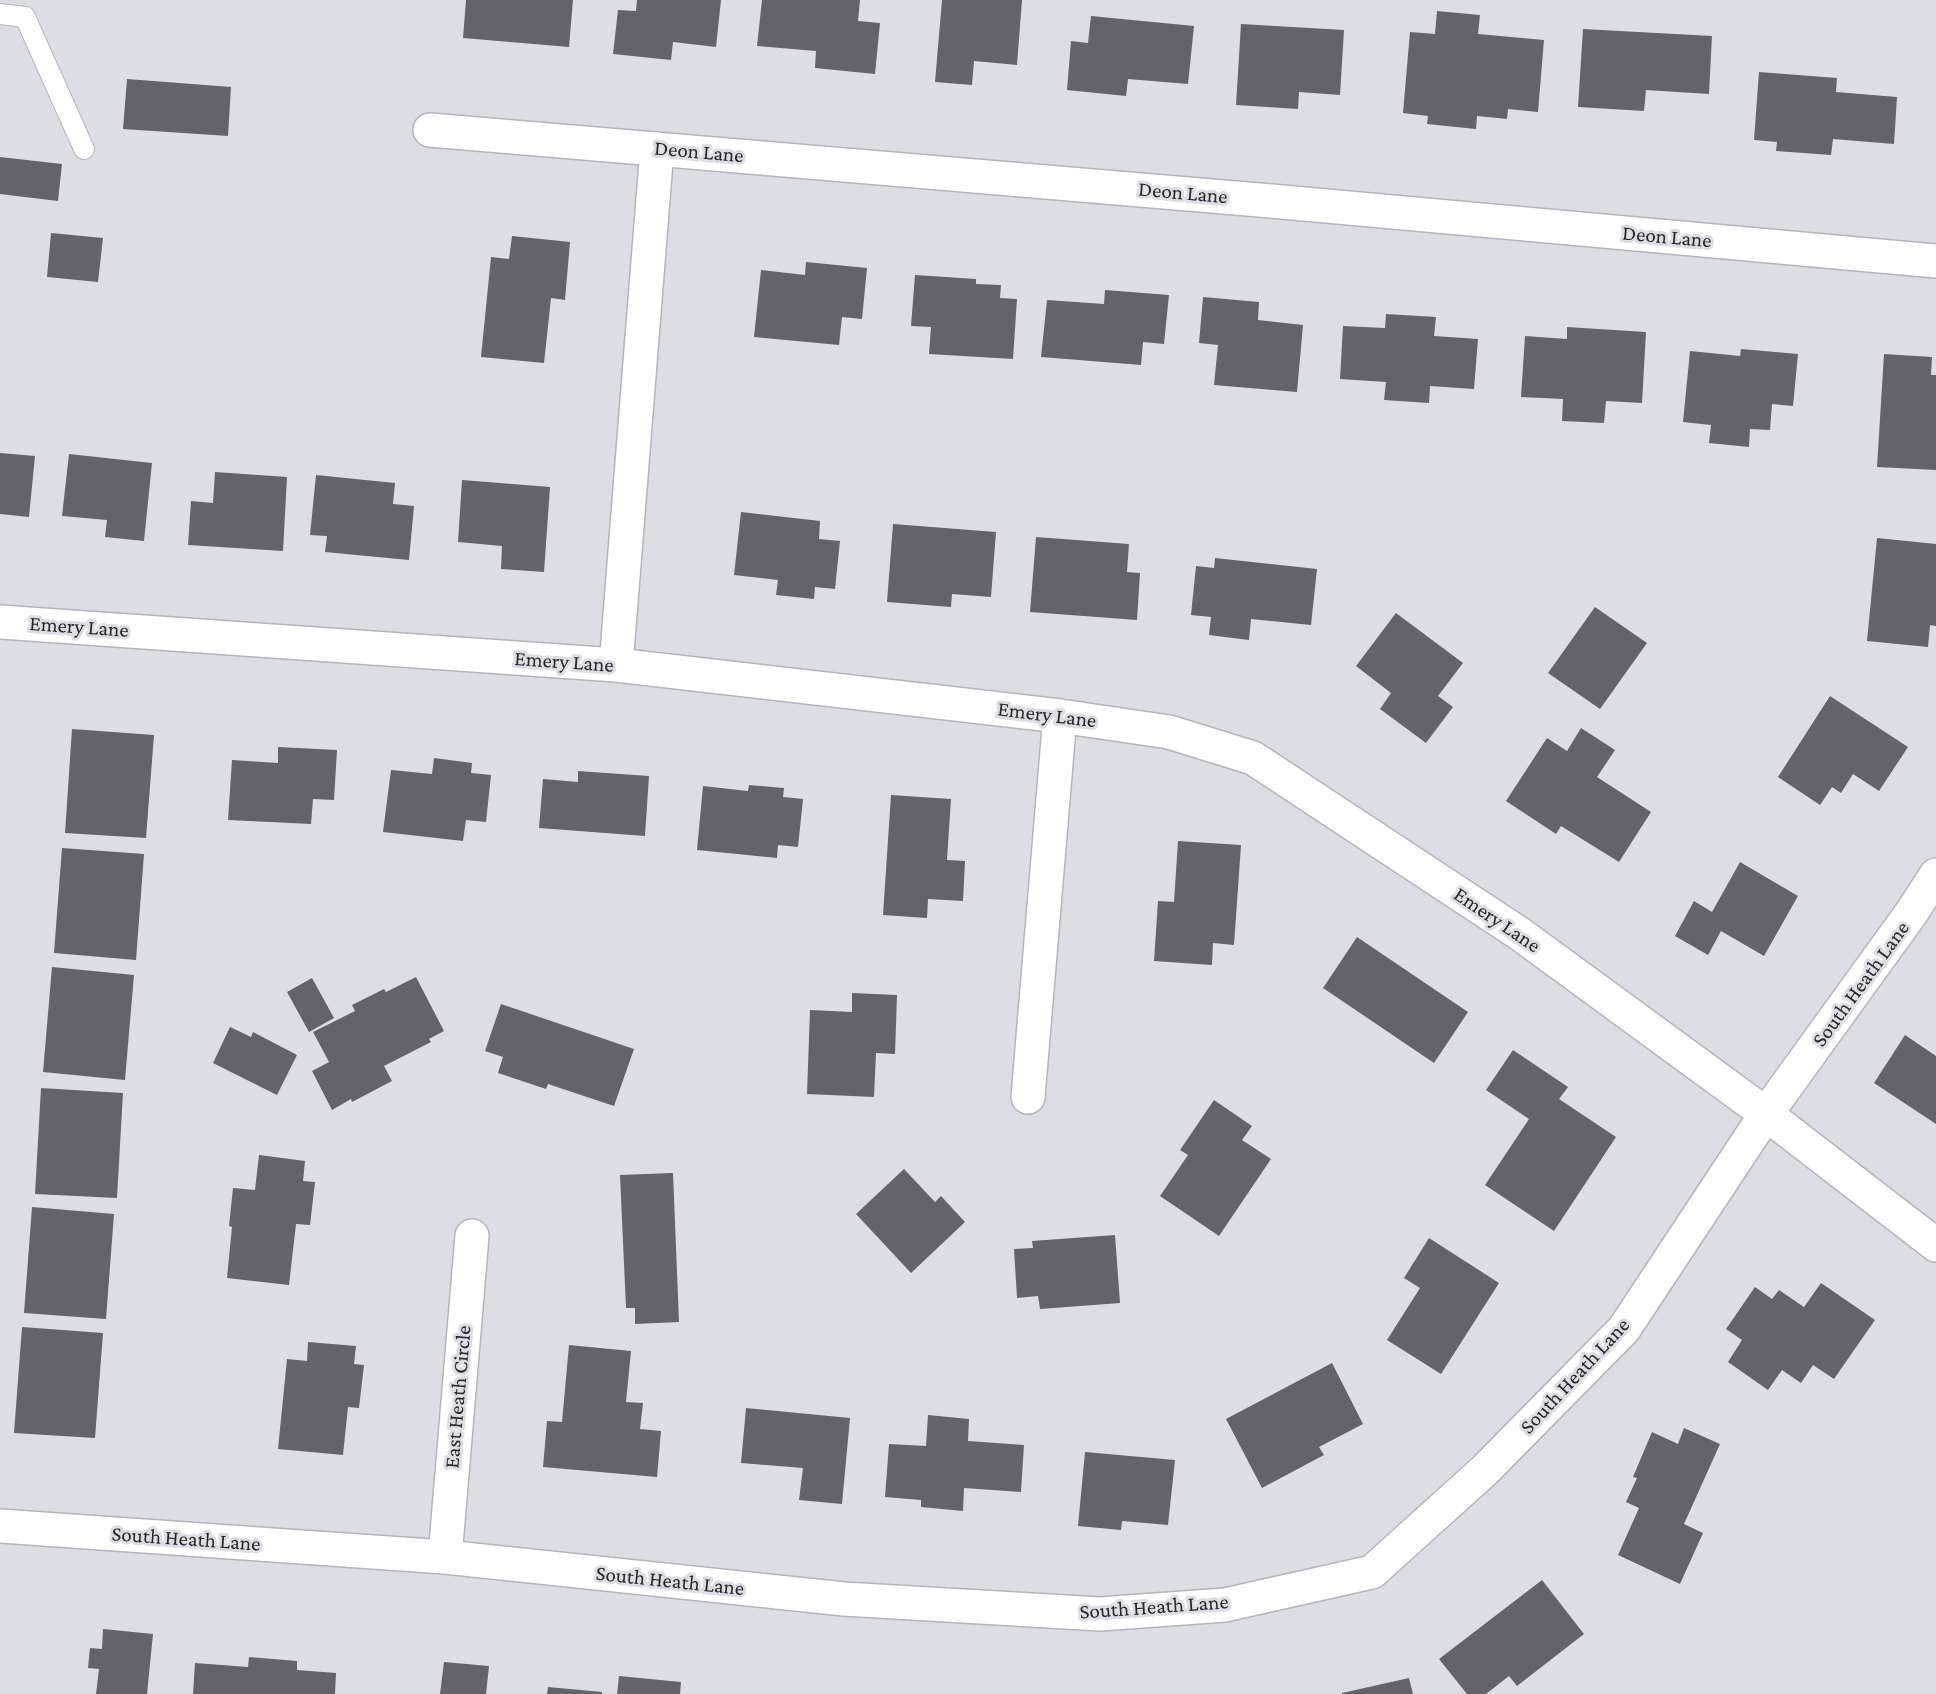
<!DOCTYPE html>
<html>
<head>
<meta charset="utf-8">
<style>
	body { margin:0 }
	canvas { display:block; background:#dddde4 }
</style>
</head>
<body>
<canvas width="1936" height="1694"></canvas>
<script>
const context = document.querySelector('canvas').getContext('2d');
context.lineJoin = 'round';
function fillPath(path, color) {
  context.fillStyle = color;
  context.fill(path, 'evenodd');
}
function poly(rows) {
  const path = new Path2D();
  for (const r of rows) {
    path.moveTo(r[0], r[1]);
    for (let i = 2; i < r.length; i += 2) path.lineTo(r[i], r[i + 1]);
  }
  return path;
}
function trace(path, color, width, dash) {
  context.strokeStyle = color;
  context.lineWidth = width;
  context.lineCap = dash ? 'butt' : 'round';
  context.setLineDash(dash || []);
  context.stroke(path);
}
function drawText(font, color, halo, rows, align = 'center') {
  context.font = font + ' "Crimson Pro",serif';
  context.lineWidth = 6;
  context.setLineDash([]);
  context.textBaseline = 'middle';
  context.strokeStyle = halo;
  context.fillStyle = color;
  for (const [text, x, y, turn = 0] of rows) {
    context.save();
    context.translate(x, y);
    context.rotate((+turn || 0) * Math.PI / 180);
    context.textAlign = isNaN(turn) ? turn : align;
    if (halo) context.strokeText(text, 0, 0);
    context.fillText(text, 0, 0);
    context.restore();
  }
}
const building = poly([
	[466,0,573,0,569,47,463,38],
	[637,0,721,0,716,47,673,42,671,60,613,54,618,10,636,11],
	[762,0,860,0,858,21,880,23,875,74,815,68,816,51,757,46],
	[942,0,1022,0,1017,65,974,61,972,85,935,82],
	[1437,11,1480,15,1478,34,1544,40,1538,112,1508,109,1507,119,1477,116,1476,129,1427,124,1428,116,1403,113,1410,32,1435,34],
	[1091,16,1194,26,1188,84,1128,79,1126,96,1067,90,1071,41,1088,43],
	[1241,24,1344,30,1340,95,1299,92,1298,109,1236,105],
	[1583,29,1712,36,1709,94,1646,90,1644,111,1578,107],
	[1759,72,1837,78,1836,92,1897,97,1894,144,1833,139,1831,155,1776,151,1777,142,1754,140],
	[127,79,231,87,228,136,123,129],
	[0,157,62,164,58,201,0,194],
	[51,233,103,238,98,282,47,277],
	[512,236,570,242,565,300,551,298,544,363,481,357,491,257,509,259],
	[806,262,867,268,862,319,842,317,839,345,754,337,761,270,805,275],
	[915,275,976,279,976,284,1001,285,1000,298,1017,299,1013,359,929,354,931,327,911,326],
	[1105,290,1169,295,1164,344,1143,342,1141,365,1041,357,1047,300,1104,304],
	[1203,297,1259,302,1258,320,1303,325,1297,392,1214,385,1218,345,1199,343],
	[1386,314,1436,317,1434,336,1478,339,1474,389,1430,386,1429,403,1384,400,1386,382,1340,379,1343,326,1385,328],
	[1567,327,1646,332,1642,403,1606,401,1604,423,1562,421,1563,399,1521,397,1525,336,1567,339],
	[1741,349,1798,354,1793,406,1772,404,1770,430,1750,429,1749,447,1709,443,1711,425,1683,422,1690,351,1740,356],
	[1884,354,1932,357,1931,375,1936,375,1936,470,1877,467],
	[0,453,35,456,29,517,0,514],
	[69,454,152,463,144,541,105,537,107,520,62,516],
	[215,472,287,477,283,551,188,545,191,501,213,503],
	[316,475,395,483,393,504,414,506,409,560,325,552,327,536,310,535],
	[462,480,550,487,544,572,501,569,502,546,458,542],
	[741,512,820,521,819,539,840,541,835,589,815,587,814,599,776,595,778,580,734,575],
	[893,524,996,532,991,597,952,594,951,607,887,602],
	[1036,537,1129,544,1127,572,1140,573,1137,620,1030,612],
	[1877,538,1936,544,1936,626,1930,625,1928,647,1867,641],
	[1215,558,1317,569,1311,625,1251,619,1249,640,1209,635,1211,617,1191,615,1196,566,1214,568],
	[1595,607,1647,643,1600,709,1548,673],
	[1396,613,1463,663,1438,696,1453,707,1426,743,1380,709,1391,693,1356,666],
	[1830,696,1908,747,1879,791,1853,774,1841,793,1832,787,1820,805,1778,777],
	[1581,728,1615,750,1597,777,1651,812,1619,862,1561,826,1556,834,1506,801,1547,738,1567,751],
	[72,729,154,735,146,838,65,833],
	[278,747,337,750,334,800,313,799,311,824,228,820,232,760,278,763],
	[434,758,472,763,471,773,491,775,486,822,466,820,463,841,383,832,391,770,432,774],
	[578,771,649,776,645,836,539,828,543,779,578,782],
	[749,785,784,788,783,797,803,799,798,847,778,845,777,858,697,850,703,786,748,791],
	[891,795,951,799,947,860,965,861,963,901,928,899,927,918,883,915],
	[1178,841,1241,845,1234,945,1213,943,1212,965,1154,961,1158,901,1174,902],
	[62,848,144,854,136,960,54,953],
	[1740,862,1798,896,1764,956,1721,931,1708,955,1675,936,1694,901,1712,912],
	[1357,937,1468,1012,1434,1063,1323,988],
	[52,967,134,975,125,1080,43,1072],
	[416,977,444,1031,429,1039,431,1042,384,1066,392,1081,352,1102,351,1099,332,1110,312,1071,329,1062,313,1032,355,1011,352,1005,384,989,386,992],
	[312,978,334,1018,309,1032,287,992],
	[852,993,897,995,895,1054,876,1053,874,1097,807,1094,810,1010,852,1012],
	[501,1004,634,1049,614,1106,548,1084,546,1089,498,1073,503,1057,485,1051],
	[230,1027,251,1037,253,1032,297,1055,277,1095,213,1063],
	[1905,1035,1936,1056,1936,1124,1874,1083],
	[1513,1050,1568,1087,1559,1099,1616,1137,1554,1231,1485,1185,1529,1119,1486,1090],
	[41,1088,123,1093,117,1198,35,1194],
	[1214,1100,1252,1126,1242,1140,1271,1159,1219,1236,1160,1196,1188,1155,1180,1150],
	[259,1155,305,1161,303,1181,315,1182,310,1225,296,1224,289,1285,227,1278,232,1227,229,1226,233,1188,255,1190],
	[904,1169,935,1202,941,1196,965,1222,911,1273,856,1214],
	[673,1173,679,1322,635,1324,635,1308,626,1308,620,1175],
	[32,1207,114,1214,106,1319,24,1313],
	[1115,1235,1120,1303,1040,1309,1038,1296,1017,1298,1014,1249,1033,1248,1032,1241],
	[1429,1238,1499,1283,1441,1374,1387,1340,1420,1288,1404,1278],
	[1821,1283,1875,1320,1834,1379,1813,1365,1801,1383,1782,1370,1768,1390,1728,1362,1742,1340,1726,1329,1755,1287,1772,1299,1779,1290,1804,1307],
	[22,1327,103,1333,95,1438,14,1433],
	[308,1342,356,1346,354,1364,364,1365,359,1408,348,1407,343,1455,278,1449,287,1359,307,1361],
	[569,1345,631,1351,626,1402,643,1403,640,1429,661,1431,657,1477,543,1467,547,1421,562,1422],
	[1332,1363,1363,1424,1319,1447,1324,1455,1262,1488,1226,1419],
	[746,1408,850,1418,842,1504,799,1500,803,1468,741,1463],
	[928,1415,969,1419,968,1441,1024,1445,1021,1492,964,1488,963,1511,921,1507,921,1500,885,1497,889,1444,926,1446],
	[1684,1428,1720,1444,1684,1524,1703,1533,1680,1584,1618,1555,1639,1508,1626,1502,1637,1478,1633,1477,1652,1432,1678,1444],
	[1085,1452,1175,1460,1168,1525,1122,1521,1121,1530,1078,1526],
	[1542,1580,1584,1634,1517,1686,1509,1676,1486,1694,1467,1694,1439,1659],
	[103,1629,153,1634,147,1694,96,1694,99,1669,88,1668,90,1648,102,1649],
	[249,1657,297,1661,297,1670,336,1673,335,1694,193,1694,195,1663,248,1667],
	[444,1662,489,1666,486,1694,440,1694],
	[619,1676,681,1682,680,1694,617,1694],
	[1409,1678,1413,1694,1342,1694,1342,1693],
	[548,1687,602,1692,602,1694,547,1694]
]);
const lane = poly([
	[0,14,25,17,84,149]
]);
const street = poly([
	[430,130,1271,201,1936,261],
	[0,622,616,665,1060,716,1169,732,1253,758,1520,934,1766,1114,1936,1245],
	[616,665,657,149],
	[1028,1097,1060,716],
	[0,1526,445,1557,844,1599,1100,1614,1225,1605,1372,1572,1485,1470,1624,1329,1766,1114,1912,912,1936,875],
	[445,1557,472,1236]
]);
const streetNames = [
	["Deon Lane",699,152,5],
	["Deon Lane",1183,193,5],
	["Deon Lane",1667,237,5],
	["Emery Lane",79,627,4],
	["Emery Lane",564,662,4],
	["Emery Lane",1047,715,7],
	["Emery Lane",1497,920,34],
	["South Heath Lane",1861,984,-54],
	["South Heath Lane",1575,1376,-47],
	["East Heath Circle",458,1397,-85],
	["South Heath Lane",186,1539,4],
	["South Heath Lane",670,1581,6],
	["South Heath Lane",1154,1607,-4]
];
fillPath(building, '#636369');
trace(lane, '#b4b5bb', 22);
trace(street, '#b4b5bb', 36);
trace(lane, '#fff', 20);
trace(street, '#fff', 33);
drawText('21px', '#27272a', '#dddde4', streetNames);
</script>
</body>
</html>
